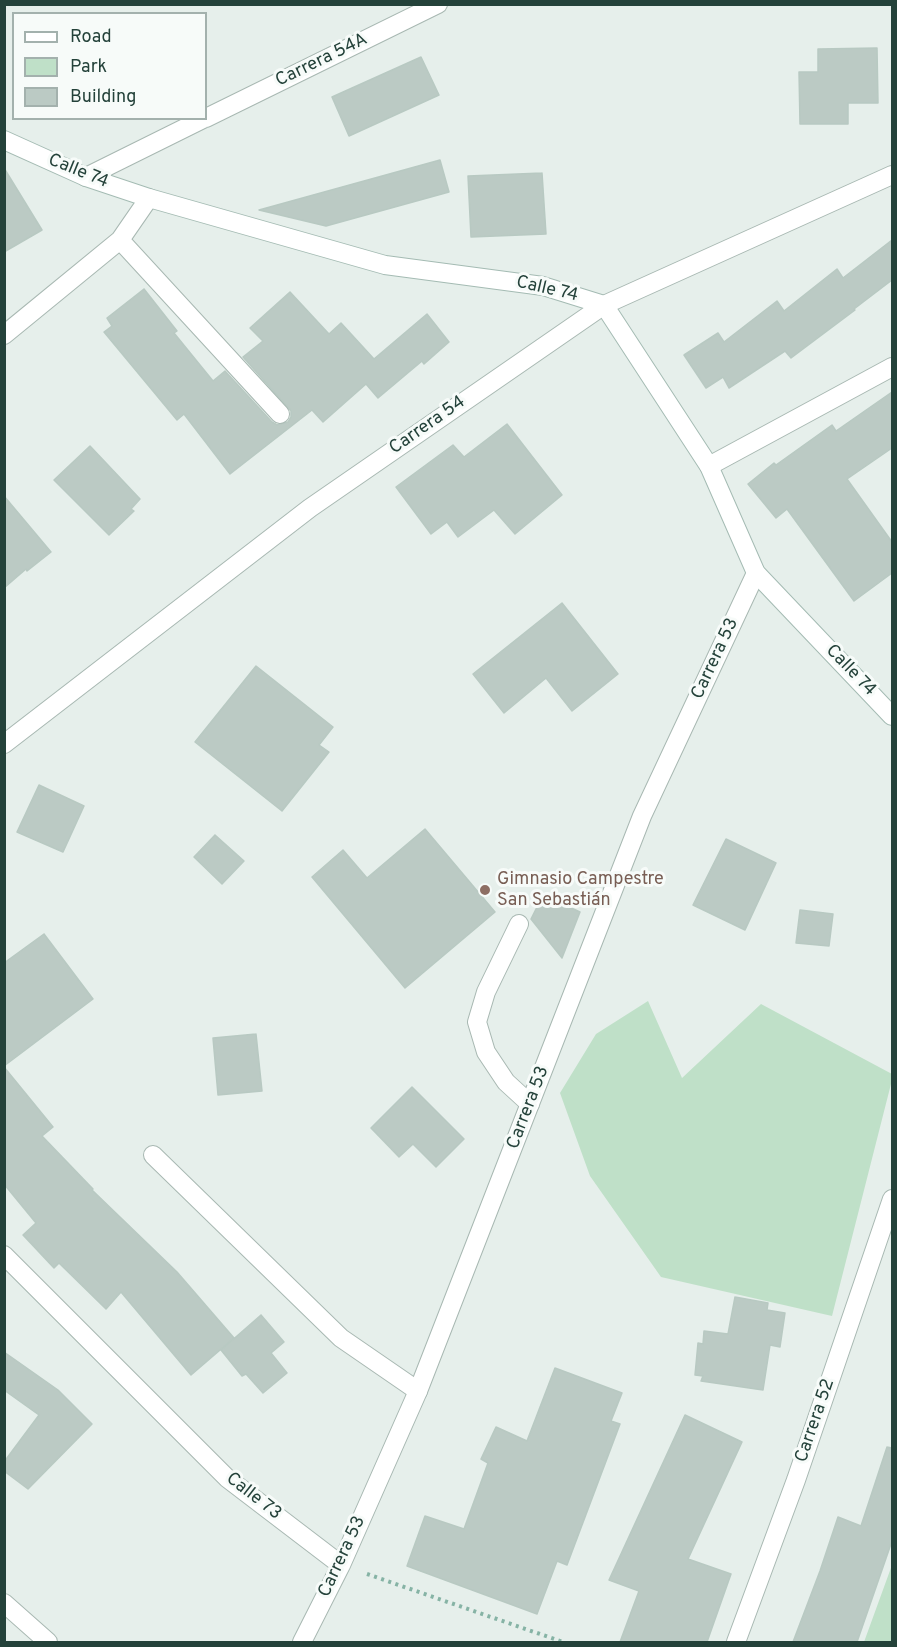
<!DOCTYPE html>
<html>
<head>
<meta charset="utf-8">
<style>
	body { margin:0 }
	#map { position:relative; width:897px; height:1647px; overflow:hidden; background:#e6efeb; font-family:Overpass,sans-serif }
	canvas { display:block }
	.frame { position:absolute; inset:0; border:6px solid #24423a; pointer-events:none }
	.legend { position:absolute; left:12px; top:12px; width:195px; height:108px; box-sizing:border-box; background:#f7fbf9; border:2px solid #a3b1ad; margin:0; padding:8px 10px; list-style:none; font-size:18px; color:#24423a }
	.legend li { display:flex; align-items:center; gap:12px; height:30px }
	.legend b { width:30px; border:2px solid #a3b1ad }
</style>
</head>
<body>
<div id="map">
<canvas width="897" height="1647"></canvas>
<div class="frame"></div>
<ul class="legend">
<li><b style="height:8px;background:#fff"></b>Road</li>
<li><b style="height:16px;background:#bfe0c8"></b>Park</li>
<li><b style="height:16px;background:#bbcac4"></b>Building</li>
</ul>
</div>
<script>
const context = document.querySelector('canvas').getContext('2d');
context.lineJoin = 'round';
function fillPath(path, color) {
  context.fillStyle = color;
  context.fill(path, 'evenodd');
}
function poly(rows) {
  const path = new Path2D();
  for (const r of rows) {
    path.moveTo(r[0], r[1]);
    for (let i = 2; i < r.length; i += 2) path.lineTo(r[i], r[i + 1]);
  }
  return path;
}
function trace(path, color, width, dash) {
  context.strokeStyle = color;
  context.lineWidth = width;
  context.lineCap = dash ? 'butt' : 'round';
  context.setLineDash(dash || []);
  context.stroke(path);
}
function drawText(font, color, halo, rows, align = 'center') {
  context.font = font + ' Overpass,sans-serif';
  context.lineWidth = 6;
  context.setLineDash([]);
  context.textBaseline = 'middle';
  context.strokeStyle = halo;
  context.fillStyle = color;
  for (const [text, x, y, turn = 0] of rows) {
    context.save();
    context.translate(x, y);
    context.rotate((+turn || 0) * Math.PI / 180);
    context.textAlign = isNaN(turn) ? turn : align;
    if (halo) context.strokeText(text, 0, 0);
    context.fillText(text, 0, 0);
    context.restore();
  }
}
const green = poly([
	[648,1001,682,1078,761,1004,892,1074,892,1080,832,1316,661,1277,590,1176,560,1093,596,1034],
	[892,1565,892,1642,864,1642]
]);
const building = poly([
	[877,48,878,103,848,103,848,124,800,124,799,72,818,72,818,49,877,48],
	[421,57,439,95,349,136,332,97,421,57],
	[440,160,449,192,326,226,259,210,440,160],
	[4,168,42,230,4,252,4,168],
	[542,173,546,234,471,237,468,176,542,173],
	[892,240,892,280,854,309,855,310,791,358,785,351,729,388,723,377,706,388,684,355,718,333,724,342,777,301,784,311,837,269,843,278,892,240],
	[144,289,177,331,174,333,213,381,225,371,272,422,277,425,288,422,291,417,291,411,243,357,263,341,250,328,290,292,329,334,341,323,374,359,427,314,449,342,424,364,422,361,378,398,366,384,323,422,312,410,230,474,184,414,177,420,104,332,112,326,107,318,144,289],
	[892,392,892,448,847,479,892,542,892,573,854,601,787,509,776,518,748,484,774,463,776,465,832,425,836,431,892,392],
	[507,424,562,495,515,534,494,510,458,537,447,522,431,534,396,487,453,445,464,457,507,424],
	[90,446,140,499,131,509,134,511,109,535,54,480,90,446],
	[4,496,51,552,27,571,26,569,4,588,4,496],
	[562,603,618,674,572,711,546,678,504,713,473,674,562,603],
	[256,666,333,727,319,745,329,752,282,811,195,742,256,666],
	[39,785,84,806,63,852,17,832,39,785],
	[425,829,495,912,405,988,312,877,343,850,367,878,425,829],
	[215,835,244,861,222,884,194,857,215,835],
	[726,839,776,863,745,930,693,905,726,839],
	[543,895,580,912,562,958,531,919,543,895],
	[800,910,833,914,829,946,796,943,800,910],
	[44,934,93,999,4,1066,4,963,44,934],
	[256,1034,262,1091,218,1095,213,1038,256,1034],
	[4,1067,53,1127,42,1136,93,1189,92,1190,177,1272,234,1338,191,1375,121,1292,106,1309,59,1263,54,1268,23,1235,36,1223,4,1184,4,1067],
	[412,1087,464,1139,436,1167,413,1144,399,1157,371,1128,412,1087],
	[735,1297,768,1303,767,1310,785,1313,780,1347,770,1345,763,1390,701,1381,703,1376,695,1375,698,1343,703,1344,704,1331,728,1334,735,1297],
	[261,1315,284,1342,271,1353,287,1373,263,1393,246,1374,242,1376,221,1350,261,1315],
	[4,1352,58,1390,92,1424,28,1489,4,1471,4,1462,39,1415,4,1390,4,1352],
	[555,1368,622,1393,611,1421,620,1424,567,1565,557,1561,537,1614,407,1566,425,1516,464,1529,488,1463,481,1459,496,1427,527,1441,555,1368],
	[685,1415,742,1442,688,1559,731,1574,707,1642,620,1642,639,1591,609,1580,685,1415],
	[887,1447,892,1448,892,1541,857,1642,793,1642,820,1571,838,1517,861,1526,887,1447]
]);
const path = poly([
	[367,1574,563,1642]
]);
const lane = poly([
	[709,466,892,367],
	[519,924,486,992,477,1022,486,1052,506,1082,530,1104],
	[153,1155,341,1338,418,1391],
	[4,1603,48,1642]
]);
const street = poly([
	[206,118,438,4],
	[86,177,205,118],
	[120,240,280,414],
	[4,335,120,240,149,198],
	[4,744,310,508,604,305,892,175],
	[4,1255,227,1478,341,1565],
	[302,1642,341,1565,418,1391,642,816,756,573],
	[736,1642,796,1480,892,1199]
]);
const secondary = poly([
	[4,140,86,177,149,198,385,265,543,286,604,305,709,466,756,573,892,716]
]);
const markers = [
	[485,890,6,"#8d6e63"]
];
const streetNames = [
	["Carrera 54A",322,61,-26],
	["Calle 74",78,172,22],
	["Calle 74",547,290,13],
	["Carrera 54",428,426,-35],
	["Carrera 53",716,659,-65],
	["Calle 74",850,671,46],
	["Carrera 53",529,1108,-69],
	["Carrera 52",816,1421,-71],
	["Calle 73",253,1497,38],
	["Carrera 53",343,1557,-65]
];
const educationNames = [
	["Gimnasio Campestre",497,880],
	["San Sebastián",497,901]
];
fillPath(green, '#bfe0c8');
fillPath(building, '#bbcac4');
trace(building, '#b8c9c2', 1.5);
trace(lane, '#a8b8b2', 20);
trace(street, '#a8b8b2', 20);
trace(secondary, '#a4bbb3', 20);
trace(path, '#86b3a5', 4, [3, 4.5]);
trace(lane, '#fff', 18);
trace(street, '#fff', 18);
trace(secondary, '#fff', 18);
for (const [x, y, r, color] of markers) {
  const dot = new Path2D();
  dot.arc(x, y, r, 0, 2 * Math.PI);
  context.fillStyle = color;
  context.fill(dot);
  trace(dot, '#f7fbf9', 2);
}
drawText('18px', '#24423a', '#f7fbf9', streetNames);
drawText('18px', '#785e54', '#f7fbf9', educationNames, 'left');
</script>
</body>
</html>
